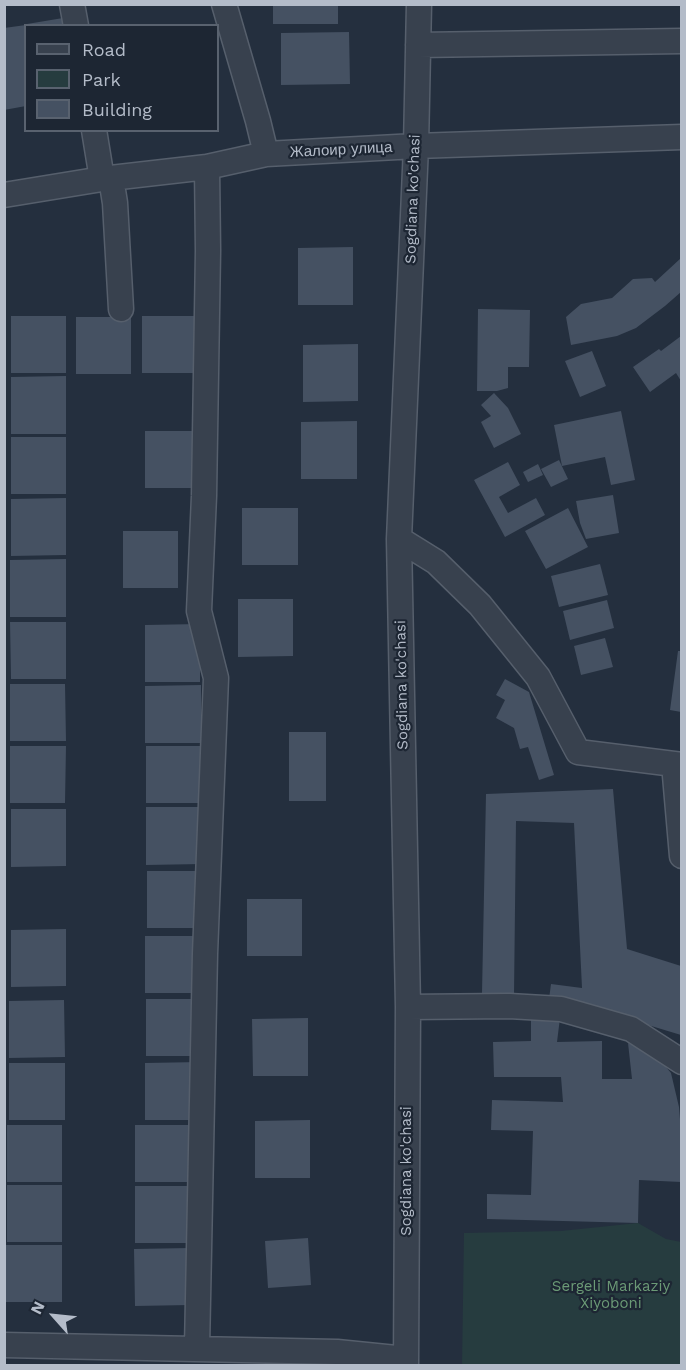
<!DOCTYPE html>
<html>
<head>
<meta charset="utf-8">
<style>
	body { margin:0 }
	#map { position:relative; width:686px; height:1370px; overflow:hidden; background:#242f3e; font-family:"Work Sans",sans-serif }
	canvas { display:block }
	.frame { position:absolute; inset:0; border:6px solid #b4bcc9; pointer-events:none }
	.legend { position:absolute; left:24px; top:24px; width:195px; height:108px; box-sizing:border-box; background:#1d2633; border:2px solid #59626f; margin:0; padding:8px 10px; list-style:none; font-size:18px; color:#b4bcc9 }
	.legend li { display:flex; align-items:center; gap:12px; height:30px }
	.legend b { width:30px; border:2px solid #59626f }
	.north { position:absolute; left:24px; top:1286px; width:60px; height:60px; -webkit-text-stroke:4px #1d2633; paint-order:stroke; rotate:297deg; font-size:16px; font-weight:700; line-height:24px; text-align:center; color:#b4bcc9 }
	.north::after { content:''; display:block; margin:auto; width:21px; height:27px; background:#b4bcc9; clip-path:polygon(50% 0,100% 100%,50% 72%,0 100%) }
</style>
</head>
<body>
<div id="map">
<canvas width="686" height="1370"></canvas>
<div class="frame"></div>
<ul class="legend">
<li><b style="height:8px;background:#38414e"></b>Road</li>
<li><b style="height:16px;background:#263c3f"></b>Park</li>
<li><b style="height:16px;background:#455162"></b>Building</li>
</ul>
<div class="north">N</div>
</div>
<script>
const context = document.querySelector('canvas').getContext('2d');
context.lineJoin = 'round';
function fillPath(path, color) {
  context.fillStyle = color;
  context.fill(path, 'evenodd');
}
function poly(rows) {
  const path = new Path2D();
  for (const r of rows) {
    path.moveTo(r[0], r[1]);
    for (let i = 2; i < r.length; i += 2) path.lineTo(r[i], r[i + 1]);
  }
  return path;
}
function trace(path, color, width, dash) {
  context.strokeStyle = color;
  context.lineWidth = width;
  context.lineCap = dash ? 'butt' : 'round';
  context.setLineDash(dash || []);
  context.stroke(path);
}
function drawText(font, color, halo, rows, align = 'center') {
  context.font = font + ' "Work Sans",sans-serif';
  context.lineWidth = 4.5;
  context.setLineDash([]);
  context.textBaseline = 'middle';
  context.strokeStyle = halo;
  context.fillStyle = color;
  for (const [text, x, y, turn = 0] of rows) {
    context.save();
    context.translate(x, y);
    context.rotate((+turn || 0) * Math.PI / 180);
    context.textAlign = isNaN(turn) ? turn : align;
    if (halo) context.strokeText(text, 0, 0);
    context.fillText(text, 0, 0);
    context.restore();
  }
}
const green = poly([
	[638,1223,666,1239,681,1242,681,1365,462,1366,464,1233,561,1231]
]);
const building = poly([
	[273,4,338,4,338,24,273,24],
	[63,18,64,26,27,26,27,24],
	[26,25,26,106,4,110,4,28],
	[349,32,350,84,281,85,281,33],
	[353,247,353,305,298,305,298,248],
	[681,258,681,292,665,306,636,328,617,336,571,345,566,317,581,304,612,298,633,279,652,278,655,282],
	[478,309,530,310,529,367,508,367,508,388,497,391,477,391],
	[11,316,66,316,66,373,11,373],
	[142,316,197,316,197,373,142,373],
	[76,317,131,317,131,374,76,374],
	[681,336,681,381,676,373,650,392,633,367,659,349,661,351],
	[358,344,358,401,303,402,303,345],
	[592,351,606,386,580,397,565,361],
	[66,376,66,434,11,434,11,377],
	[494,393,508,408,521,434,494,448,481,422,491,416,481,405],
	[621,411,635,480,611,485,605,457,562,466,554,425],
	[357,421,357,479,301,479,301,422],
	[145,431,200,431,200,488,145,488],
	[11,437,66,437,66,494,11,494],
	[559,460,568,479,551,487,541,469],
	[508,462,520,485,499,497,508,513,536,498,545,515,505,537,474,480],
	[538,464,543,475,528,482,523,472],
	[613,495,619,533,586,539,580,523,576,501],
	[66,498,66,555,11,556,11,499],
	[242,508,298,508,298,565,242,565],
	[568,508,588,547,546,569,525,531],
	[123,531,178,531,178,588,123,588],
	[66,559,66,617,10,617,10,560],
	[600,564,608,595,559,607,551,576],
	[238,599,293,599,293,656,238,657],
	[607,600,614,628,570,640,563,611],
	[10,622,66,622,66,679,11,679],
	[200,624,200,682,145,682,145,625],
	[605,638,613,667,581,675,574,646],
	[678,651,681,651,681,712,670,710],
	[505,679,529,692,554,775,539,780,528,747,520,749,514,728,496,718,505,700,496,695],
	[10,684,65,684,66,741,10,741],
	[201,685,201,743,145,743,145,686],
	[289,732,326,732,326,801,289,801],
	[10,746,66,746,65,803,10,803],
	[146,746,201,746,201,803,146,803],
	[613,789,627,949,681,966,681,1035,582,1005,549,999,551,984,582,988,574,823,516,821,514,995,482,993,486,794],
	[146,807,202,807,202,864,146,865],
	[11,809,66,809,66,866,11,867],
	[147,871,202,871,203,928,147,928],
	[247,899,302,899,302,956,247,956],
	[66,929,66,986,11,987,11,930],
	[145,936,200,936,200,993,145,993],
	[146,999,201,999,201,1056,146,1056],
	[64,1000,65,1057,9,1058,9,1001],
	[531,1017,560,1018,557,1042,602,1041,602,1079,632,1079,628,1043,656,1055,671,1073,679,1107,681,1131,681,1182,639,1180,638,1223,487,1219,487,1194,531,1195,533,1131,491,1130,492,1100,563,1102,561,1077,494,1077,493,1042,531,1041],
	[308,1018,308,1076,253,1076,252,1019],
	[200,1062,201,1120,145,1120,145,1063],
	[9,1063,65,1063,65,1120,9,1120],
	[310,1120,310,1178,255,1178,255,1121],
	[7,1125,62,1125,62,1182,7,1182],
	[135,1125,190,1125,190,1182,135,1182],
	[7,1185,62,1185,62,1242,7,1242],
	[135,1186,190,1186,190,1243,135,1243],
	[308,1238,311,1285,268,1288,265,1241],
	[6,1245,62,1245,62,1302,6,1302],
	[190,1248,190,1305,135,1306,134,1249]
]);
const minor = poly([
	[72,4,76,26],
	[224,4,258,121,266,154],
	[418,45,682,41],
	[94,130,102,179],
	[111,178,115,203,121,309],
	[4,195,102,179,207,167,266,154,416,146,682,137],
	[399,539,436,562,480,605,538,677,578,752,682,765],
	[674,764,682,856],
	[408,1007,509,1006,561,1009,631,1029,682,1062],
	[4,1345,337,1352,406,1359],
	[197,1348,205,954,216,678,199,611,204,496,208,251,207,167],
	[406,1366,408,1007,399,539,416,146,419,4]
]);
const streetNames = [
	["Жалоир улица",341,150,-3],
	["Sogdiana ko'chasi",413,199,-88],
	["Sogdiana ko'chasi",402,685,-91],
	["Sogdiana ko'chasi",407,1171,-90]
];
const parkNames = [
	["Sergeli Markaziy",611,1287],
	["Xiyoboni",611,1304]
];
fillPath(green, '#263c3f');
fillPath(building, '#455162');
trace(minor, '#565f6c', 27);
trace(minor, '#38414e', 24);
drawText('15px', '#b4bcc9', '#1d2633', streetNames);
drawText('15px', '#6b9a76', '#1d2633', parkNames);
</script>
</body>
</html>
